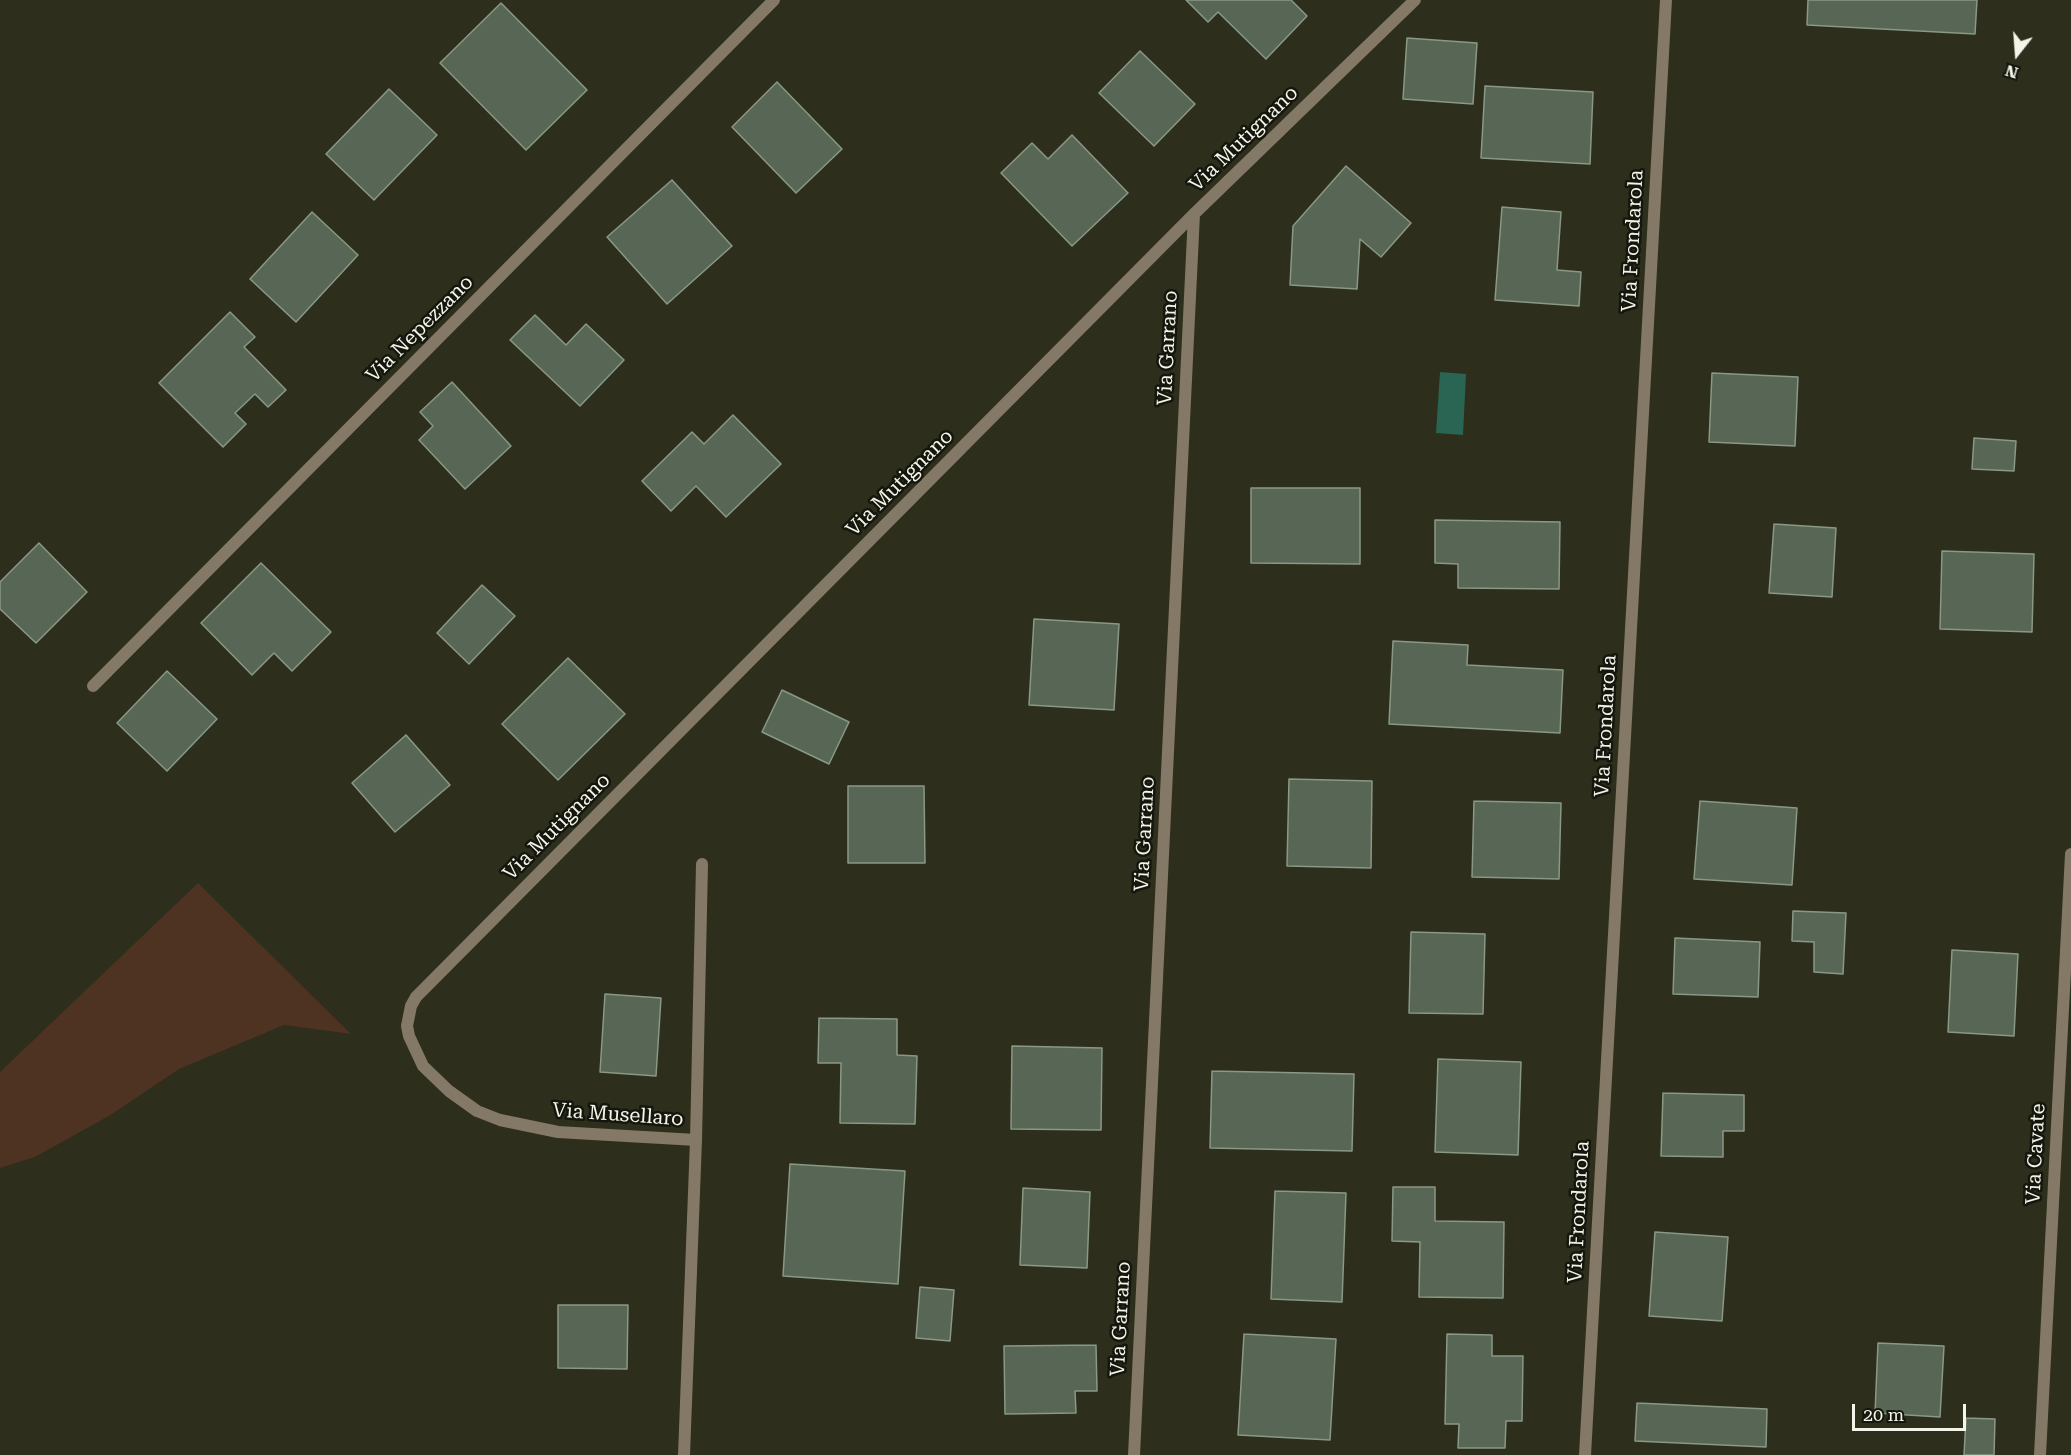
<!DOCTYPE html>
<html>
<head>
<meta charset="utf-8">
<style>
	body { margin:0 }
	#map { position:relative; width:2071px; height:1455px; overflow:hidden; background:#2d2e1b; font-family:"Roboto Serif",serif }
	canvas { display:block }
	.north { position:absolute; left:1987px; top:24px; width:60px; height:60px; -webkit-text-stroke:4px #15160d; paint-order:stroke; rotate:197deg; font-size:16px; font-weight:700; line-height:24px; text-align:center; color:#f4f5e9 }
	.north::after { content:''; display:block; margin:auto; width:21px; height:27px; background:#f4f5e9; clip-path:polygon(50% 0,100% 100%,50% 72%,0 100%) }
	.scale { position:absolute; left:1852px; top:1404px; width:114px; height:27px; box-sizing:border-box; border:3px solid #f4f5e9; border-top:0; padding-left:8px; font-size:18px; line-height:21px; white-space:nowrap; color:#f4f5e9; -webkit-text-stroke:4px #15160d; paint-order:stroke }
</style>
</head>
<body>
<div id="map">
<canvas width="2071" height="1455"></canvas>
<div class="north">N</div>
<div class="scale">20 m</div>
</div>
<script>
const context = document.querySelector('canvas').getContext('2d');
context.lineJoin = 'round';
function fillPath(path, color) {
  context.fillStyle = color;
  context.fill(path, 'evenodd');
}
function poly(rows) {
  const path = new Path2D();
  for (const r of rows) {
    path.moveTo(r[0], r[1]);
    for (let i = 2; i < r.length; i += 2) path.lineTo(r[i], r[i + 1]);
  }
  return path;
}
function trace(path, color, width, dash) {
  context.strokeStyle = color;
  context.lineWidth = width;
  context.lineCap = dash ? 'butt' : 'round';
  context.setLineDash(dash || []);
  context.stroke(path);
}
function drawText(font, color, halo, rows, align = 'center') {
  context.font = font + ' "Roboto Serif",serif';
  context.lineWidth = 5;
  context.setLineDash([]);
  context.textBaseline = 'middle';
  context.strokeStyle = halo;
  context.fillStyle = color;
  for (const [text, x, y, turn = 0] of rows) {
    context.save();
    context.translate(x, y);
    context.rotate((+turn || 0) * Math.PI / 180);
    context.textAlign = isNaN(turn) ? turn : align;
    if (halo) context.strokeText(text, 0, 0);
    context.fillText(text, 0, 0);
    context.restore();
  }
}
const green = poly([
	[198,883,351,1034,284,1025,179,1069,109,1116,35,1157,0,1168,0,1072]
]);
const water = poly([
	[1440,372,1466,374,1463,435,1436,433]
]);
const building = poly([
	[1186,0,1291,0,1307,16,1266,59,1218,12,1208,22,1186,0],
	[1808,0,1977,0,1975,34,1807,25,1808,0],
	[501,3,587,90,526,150,440,63,501,3],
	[1407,38,1477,43,1473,104,1403,99,1407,38],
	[1140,51,1195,104,1154,146,1099,93,1140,51],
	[777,82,842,149,796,193,732,127,777,82],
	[1485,86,1593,92,1590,164,1481,158,1485,86],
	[389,89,437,135,374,200,326,154,389,89],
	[1072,135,1128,193,1072,246,1001,173,1032,143,1048,159,1072,135],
	[1346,166,1411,223,1381,257,1360,239,1357,289,1290,285,1293,226,1346,166],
	[672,180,732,246,667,304,607,237,672,180],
	[1502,207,1561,212,1557,270,1581,272,1579,306,1495,300,1502,207],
	[312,212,358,255,296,322,250,279,312,212],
	[230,312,255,337,244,347,286,390,268,407,255,394,235,413,246,424,223,447,159,383,230,312],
	[535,315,566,345,586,324,624,360,580,406,510,340,535,315],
	[1712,373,1798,377,1795,446,1709,442,1712,373],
	[452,382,511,446,465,489,419,440,433,426,420,412,452,382],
	[733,415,781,464,726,517,696,486,671,511,642,481,692,432,704,444,733,415],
	[1974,438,2016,441,2014,471,1972,469,1974,438],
	[1251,488,1360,488,1360,564,1251,563,1251,488],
	[1435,520,1560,522,1559,589,1458,588,1458,564,1435,563,1435,520],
	[1774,524,1836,528,1832,597,1769,593,1774,524],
	[39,543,87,592,36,643,0,609,0,582,39,543],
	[1942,551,2034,554,2032,632,1940,629,1942,551],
	[261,563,331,632,292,671,274,653,252,675,201,623,261,563],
	[482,585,515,616,469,664,437,633,482,585],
	[1034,619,1119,624,1114,710,1029,705,1034,619],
	[1393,641,1468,645,1467,665,1563,670,1560,733,1389,724,1393,641],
	[568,658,625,714,558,780,502,724,568,658],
	[167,671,217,719,167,771,117,723,167,671],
	[782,690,849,722,829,764,762,732,782,690],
	[406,735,450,785,395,832,352,783,406,735],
	[1289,779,1372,781,1371,868,1287,866,1289,779],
	[848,786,924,786,925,863,848,863,848,786],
	[1474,801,1561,803,1559,879,1472,877,1474,801],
	[1700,801,1797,808,1792,885,1694,879,1700,801],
	[1793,911,1846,913,1843,974,1814,972,1814,942,1792,941,1793,911],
	[1411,932,1485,934,1483,1014,1409,1013,1411,932],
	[1675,938,1760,942,1758,997,1673,994,1675,938],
	[1952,950,2018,954,2014,1036,1948,1032,1952,950],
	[605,994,661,998,656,1076,600,1072,605,994],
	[819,1018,897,1019,897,1055,917,1056,915,1124,840,1123,841,1063,818,1063,819,1018],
	[1012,1046,1102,1048,1101,1130,1011,1129,1012,1046],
	[1438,1059,1521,1062,1518,1155,1435,1152,1438,1059],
	[1212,1071,1354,1074,1352,1151,1210,1148,1212,1071],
	[1663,1093,1744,1095,1744,1131,1723,1131,1723,1157,1661,1156,1663,1093],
	[790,1164,905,1171,898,1284,783,1276,790,1164],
	[1393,1187,1435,1187,1435,1221,1504,1222,1503,1298,1419,1297,1420,1242,1392,1241,1393,1187],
	[1023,1188,1090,1192,1087,1268,1020,1265,1023,1188],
	[1275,1191,1346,1193,1342,1302,1271,1299,1275,1191],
	[1655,1232,1728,1237,1722,1321,1649,1316,1655,1232],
	[920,1287,954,1290,950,1341,916,1338,920,1287],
	[558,1305,628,1305,627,1369,558,1368,558,1305],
	[1244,1334,1336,1339,1330,1440,1238,1435,1244,1334],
	[1447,1334,1492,1335,1492,1356,1523,1356,1522,1421,1506,1421,1505,1448,1458,1448,1459,1424,1445,1424,1447,1334],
	[1878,1343,1944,1346,1940,1417,1875,1413,1878,1343],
	[1096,1345,1097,1391,1075,1391,1076,1413,1005,1414,1004,1346,1096,1345],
	[1637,1403,1767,1409,1766,1447,1635,1441,1637,1403],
	[1966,1418,1995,1419,1994,1455,1964,1455,1966,1418]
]);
const lane = poly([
	[696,1140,702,864]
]);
const street = poly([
	[93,686,774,0],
	[684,1455,696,1140,558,1132,500,1120,477,1111,449,1091,423,1066,409,1036,407,1026,411,1006,416,997,1194,214,1415,0],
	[1134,1455,1194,214],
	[1585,1455,1666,0],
	[2040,1455,2071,854]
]);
const streetNames = [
	["Via Mutignano",1244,139,-44],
	["Via Frondarola",1633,241,-87],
	["Via Nepezzano",420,329,-45],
	["Via Garrano",1168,348,-87],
	["Via Mutignano",900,483,-45],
	["Via Frondarola",1606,726,-87],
	["Via Mutignano",557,827,-45],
	["Via Garrano",1145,834,-87],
	["Via Musellaro",618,1115,4],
	["Via Cavate",2036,1154,-87],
	["Via Frondarola",1579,1212,-87],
	["Via Garrano",1121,1319,-87]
];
fillPath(green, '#4e3222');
fillPath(water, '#2a6553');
fillPath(building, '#586655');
trace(building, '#899986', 1.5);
trace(lane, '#847966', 12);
trace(street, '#847966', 12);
drawText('20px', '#f4f5e9', '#15160d', streetNames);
</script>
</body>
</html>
